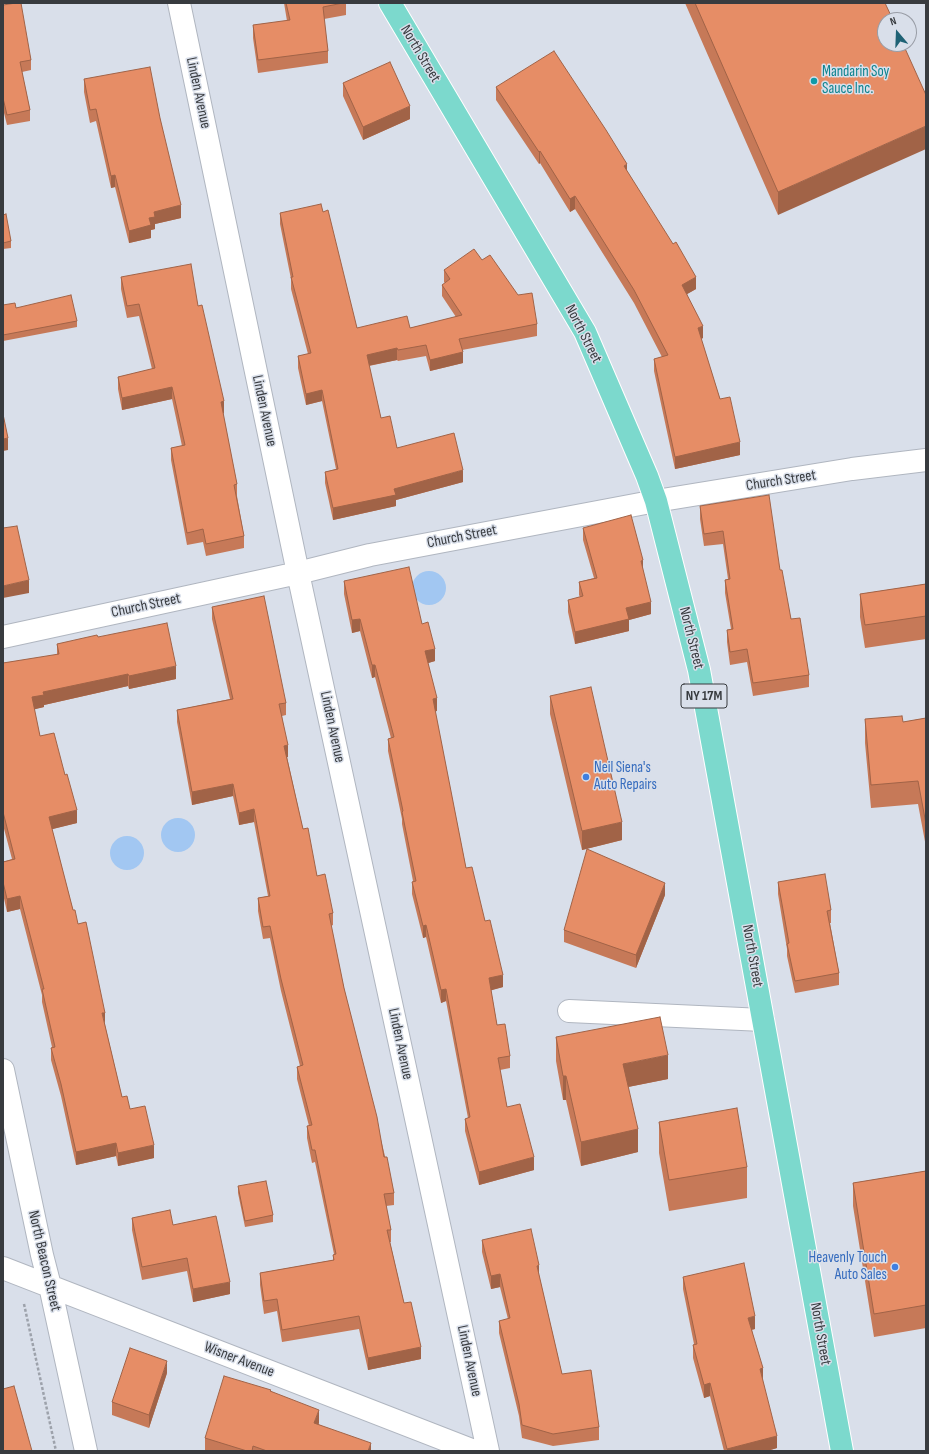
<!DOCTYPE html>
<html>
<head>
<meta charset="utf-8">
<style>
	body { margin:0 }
	#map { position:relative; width:929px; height:1454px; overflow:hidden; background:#d9dfea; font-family:"Sofia Sans Condensed",sans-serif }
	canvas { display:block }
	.frame { position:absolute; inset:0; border:4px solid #383b3f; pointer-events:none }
	.north { position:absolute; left:877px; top:12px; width:40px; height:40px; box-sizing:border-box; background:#d9dfea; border:1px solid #999da6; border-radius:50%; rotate:341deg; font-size:11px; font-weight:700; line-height:16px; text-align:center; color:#383b3f }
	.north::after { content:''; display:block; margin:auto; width:14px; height:18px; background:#1f6275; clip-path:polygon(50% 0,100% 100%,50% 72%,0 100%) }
</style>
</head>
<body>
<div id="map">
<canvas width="929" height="1454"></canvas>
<div class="frame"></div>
<div class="north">N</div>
</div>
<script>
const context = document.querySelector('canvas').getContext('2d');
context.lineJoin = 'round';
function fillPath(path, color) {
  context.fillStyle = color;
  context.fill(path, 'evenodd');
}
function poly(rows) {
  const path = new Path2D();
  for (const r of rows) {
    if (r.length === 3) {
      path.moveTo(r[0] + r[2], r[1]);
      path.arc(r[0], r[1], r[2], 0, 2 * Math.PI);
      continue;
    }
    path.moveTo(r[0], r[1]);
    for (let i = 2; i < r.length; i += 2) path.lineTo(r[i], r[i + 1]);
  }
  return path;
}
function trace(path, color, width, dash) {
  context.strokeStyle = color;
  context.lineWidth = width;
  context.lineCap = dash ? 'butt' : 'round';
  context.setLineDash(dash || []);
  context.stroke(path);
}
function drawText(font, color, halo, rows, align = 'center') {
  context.font = font + ' "Sofia Sans Condensed",sans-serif';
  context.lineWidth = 3;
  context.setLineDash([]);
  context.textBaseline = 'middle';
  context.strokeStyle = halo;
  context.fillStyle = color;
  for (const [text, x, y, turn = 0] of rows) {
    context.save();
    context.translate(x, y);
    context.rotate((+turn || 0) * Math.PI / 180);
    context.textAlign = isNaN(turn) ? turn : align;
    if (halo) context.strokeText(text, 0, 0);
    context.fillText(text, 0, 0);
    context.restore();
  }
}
const water = poly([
	[429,588,17],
	[178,835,17],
	[127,853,17]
]);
const path = poly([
	[24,1304,56,1451]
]);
const minor = poly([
	[179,3,298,573,488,1451],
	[3,637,298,573,370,555,656,501,852,469,926,460],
	[569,1011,763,1020],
	[3,1070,42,1255,50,1286,86,1451],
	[3,1268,474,1451]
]);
const major = poly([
	[390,3,585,332,647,476,656,501,699,670,842,1451]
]);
const wall = poly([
	[284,3,346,3,346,15,324,19,328,51,328,63,258,73,253,38,253,25,287,21],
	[685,3,885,3,778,215],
	[3,5,31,60,31,70,22,72,30,110,30,121,7,125,3,109],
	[84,79,160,118,181,218,155,224,155,229,151,230,151,238,129,243,115,187,111,188,96,121,90,123,84,92],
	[343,83,410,119,363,140,343,96],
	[496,87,627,171,696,289,687,294,703,338,701,339,720,399,740,455,675,469,654,371,654,359,662,357,634,303,575,209,570,212,540,163,539,164,496,100],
	[323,212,357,328,410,328,456,317,442,296,442,285,445,283,444,282,444,270,482,260,537,324,537,336,462,350,463,363,430,371,426,356,398,361,397,360,369,366,381,418,397,448,463,482,396,500,396,506,333,520,325,483,325,472,336,469,322,401,306,405,298,368,298,356,308,354,291,289,291,279,280,224,280,213],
	[3,215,11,241,11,248,3,249],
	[121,277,198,306,224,413,223,414,237,484,237,496,244,536,244,548,206,556,203,542,187,545,171,460,171,448,182,446,172,399,122,410,118,389,118,377,152,369,139,316,127,318,121,289],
	[3,305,77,321,77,327,3,341],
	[700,506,780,570,791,619,809,675,809,687,753,696,747,662,730,665,727,642,727,630,731,629,725,593,725,580,728,579,723,544,704,546,700,519],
	[583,528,643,570,651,614,629,620,629,631,575,644,568,612,568,600,580,597,579,595,579,582,594,578,583,540],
	[344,581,422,624,435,661,428,663,437,711,435,711,466,868,485,921,503,987,491,990,497,1025,510,1056,510,1068,500,1070,507,1107,534,1170,479,1185,465,1131,465,1119,468,1118,446,1001,441,1003,426,937,423,938,412,894,412,882,413,881,402,824,402,819,388,751,388,739,391,738,375,677,372,678,360,631,352,633,344,594],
	[926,584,926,639,865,648,860,617,860,594],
	[212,607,286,703,286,715,282,716,288,757,287,757,303,829,317,876,333,913,333,925,331,926,344,988,394,1193,394,1205,386,1206,391,1230,391,1242,390,1242,404,1303,421,1359,368,1370,359,1329,282,1342,277,1311,264,1314,260,1285,260,1273,333,1260,333,1255,334,1254,315,1162,312,1163,307,1138,307,1126,309,1126,297,1079,297,1067,300,1066,281,991,270,938,263,939,258,911,258,898,268,896,254,822,239,825,233,796,192,805,177,722,177,710,230,699,212,619],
	[98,637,176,679,129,689,128,686,44,705,44,707,34,709,40,736,77,823,52,829,73,910,105,1025,122,1097,130,1109,154,1158,118,1166,116,1156,76,1165,61,1096,51,1060,51,1048,52,1047,42,1002,42,995,20,909,7,912,3,894,3,862,12,859,3,825,3,663,57,655,57,644],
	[550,696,622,840,582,850,550,714],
	[926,718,926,847,918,804,871,808,865,743,865,719,903,722],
	[778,882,831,910,831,923,830,923,839,973,839,985,795,993,787,956,787,949,778,894],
	[665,895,636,968,564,942,564,930],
	[556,1037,668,1079,628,1087,638,1152,581,1166,566,1100,563,1100,556,1061],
	[659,1122,747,1167,747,1198,669,1211,659,1153],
	[926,1171,926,1328,874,1337,853,1206,853,1183],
	[238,1186,273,1215,273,1222,245,1227,238,1193],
	[132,1218,173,1225,230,1294,193,1302,187,1271,142,1280,132,1230],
	[482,1240,539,1275,562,1374,599,1427,599,1440,553,1446,522,1438,519,1416,499,1333,499,1321,508,1319,500,1287,491,1289,482,1252],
	[683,1277,755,1329,752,1330,777,1448,767,1451,724,1451,710,1396,704,1398,693,1358,693,1345,694,1344,683,1289],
	[167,1373,149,1428,112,1415,112,1402],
	[271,1391,319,1423,318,1424,371,1451,205,1451,205,1438]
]);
const shadedWall = poly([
	[410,106,410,119,363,140,363,127],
	[926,126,926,149,778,215,778,192],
	[540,151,540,163,539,164,539,152],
	[627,164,627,177,624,166],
	[115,175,115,187,111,188,111,176],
	[575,196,575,209,570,212,570,199],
	[181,205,181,218,155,224,155,229,151,230,151,238,129,243,129,231,149,218,154,212],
	[696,277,696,289,682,297,682,285],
	[703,326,703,338,698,340,698,328],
	[397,348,397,360,367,366,367,355],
	[463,352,463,363,430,371,430,360],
	[172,387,172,399,122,410,122,398],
	[322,390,322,401,306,405,306,394],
	[224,401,224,413,221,414,221,402],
	[8,438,8,450,3,451,3,439],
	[740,442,740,455,675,469,675,457],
	[463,470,463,482,396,500,396,506,333,520,333,508,394,489],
	[643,560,643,573,641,561],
	[29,580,29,593,3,598,3,586],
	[651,602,651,614,629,620,629,631,575,644,575,632,626,608],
	[360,619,360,631,352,633,352,620],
	[435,649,435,661,425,664,425,651],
	[372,665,375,665,375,677,372,678],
	[176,666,176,679,129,689,129,676],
	[128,674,128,686,44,705,44,707,32,710,32,697,43,692],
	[437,698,437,711,433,712,433,699],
	[288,745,288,757,284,758,284,746],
	[233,784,233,796,192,805,192,792],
	[254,809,254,822,239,825,239,813],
	[77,810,77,823,49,830,49,817],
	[622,822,622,840,582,850,582,831],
	[665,883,665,895,636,968,636,955],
	[20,896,20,909,7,912,7,899],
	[426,925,426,937,423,938,423,926],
	[503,975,503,987,489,991,489,978],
	[446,989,446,1001,441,1003,441,990],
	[102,1013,105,1013,105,1025],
	[668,1055,668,1079,623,1088,623,1064],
	[563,1076,566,1076,566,1100,563,1100],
	[638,1129,638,1152,581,1166,581,1142],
	[116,1143,116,1156,76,1165,76,1152],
	[154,1145,154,1158,118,1166,118,1153],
	[534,1157,534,1170,479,1185,479,1172],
	[539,1265,539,1278,537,1266],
	[500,1274,500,1287,491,1289,491,1276],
	[230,1282,230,1294,193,1302,193,1289],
	[755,1316,755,1329,748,1330,748,1318],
	[421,1347,421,1359,368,1370,368,1358],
	[167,1361,167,1373,149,1428,149,1415],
	[763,1368,763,1381,760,1369],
	[710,1383,710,1396,704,1398,704,1385],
	[319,1410,319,1423,314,1435,314,1423],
	[777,1436,777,1448,767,1451,727,1451,727,1449],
	[371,1443,371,1451,368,1451]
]);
const building = poly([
	[16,3,21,3,31,60,20,62,30,110,7,115,3,98,3,5,16,3],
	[286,3,343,3,323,7,328,51,258,60,253,25,290,20,286,3],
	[695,3,885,3,893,20,885,20,885,44,903,44,926,95,926,126,778,192,695,3],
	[554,51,606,130,627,164,624,166,673,244,676,242,696,277,682,285,703,326,698,328,720,399,730,397,740,442,675,457,654,359,668,355,634,290,575,196,570,199,540,151,539,152,496,87,554,51],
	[390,62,410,106,363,127,343,83,390,62],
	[150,67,160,118,181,205,154,212,155,217,149,218,151,225,129,231,115,175,111,176,96,109,90,110,84,79,150,67],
	[321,204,323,212,328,210,357,328,407,316,410,328,462,315,442,285,450,279,444,270,474,249,482,260,490,255,518,295,532,293,537,324,459,339,463,352,430,360,426,345,398,350,397,348,367,355,381,418,390,416,397,448,454,433,463,470,394,489,396,495,333,508,325,472,338,469,322,390,306,394,298,356,311,353,291,277,293,277,280,213,321,204],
	[6,214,11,241,3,243,3,215,6,214],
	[191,264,198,306,202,305,224,401,221,402,237,484,234,485,244,536,206,544,203,529,187,533,171,448,185,445,172,387,122,398,118,377,155,368,139,304,127,306,121,277,191,264],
	[71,295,77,321,3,335,3,305,15,303,16,308,71,295],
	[3,414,8,438,3,439,3,414],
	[769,495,780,570,782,570,791,619,800,618,809,675,753,683,747,649,730,652,727,630,733,629,725,580,730,579,723,531,704,534,700,506,769,495],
	[631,515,643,560,641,561,651,602,626,608,629,619,575,632,568,600,583,596,579,582,597,578,583,528,631,515],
	[17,526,29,580,3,586,3,528,17,526],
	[409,567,422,624,428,622,435,649,425,651,437,698,433,699,466,868,472,867,485,921,490,920,503,975,489,978,497,1025,505,1024,510,1056,498,1058,507,1107,520,1104,534,1157,479,1172,465,1119,470,1117,446,989,441,990,426,925,423,926,412,882,416,881,402,812,403,811,388,739,394,737,375,665,372,665,360,619,352,620,344,581,409,567],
	[926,584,926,616,865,625,860,594,926,584],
	[264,596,286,703,279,704,288,745,284,746,303,829,308,828,317,876,325,874,333,913,329,914,344,988,377,1117,384,1157,387,1157,394,1193,384,1194,391,1230,387,1230,404,1303,411,1302,421,1347,368,1358,359,1316,282,1330,277,1299,264,1301,260,1273,334,1260,333,1255,336,1254,315,1150,312,1150,307,1126,312,1125,297,1067,303,1065,281,979,270,926,263,927,258,898,270,896,254,809,239,813,233,784,192,792,177,710,233,699,212,607,264,596],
	[167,623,176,666,129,676,128,674,43,692,44,695,32,697,40,736,54,733,65,775,67,774,77,810,49,817,73,910,75,910,78,924,86,922,105,1013,102,1013,122,1097,127,1096,130,1109,145,1106,154,1145,118,1153,116,1143,76,1152,61,1084,51,1048,55,1047,42,989,44,989,20,896,7,899,3,882,3,862,15,859,3,812,3,663,59,654,57,644,97,635,98,637,167,623],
	[591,687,622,822,582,831,550,696,591,687],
	[902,716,903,722,926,718,926,824,918,781,871,785,865,719,902,716],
	[587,849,665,883,636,955,564,930,587,849],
	[825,874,831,910,827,911,839,973,795,981,787,944,789,943,778,882,825,874],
	[660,1017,668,1055,623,1064,638,1129,581,1142,566,1076,563,1076,556,1037,660,1017],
	[737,1108,747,1167,669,1180,659,1122,737,1108],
	[926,1171,926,1305,874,1314,853,1183,926,1171],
	[266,1181,273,1215,245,1221,238,1186,266,1181],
	[170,1210,173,1225,216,1216,230,1282,193,1289,187,1258,142,1267,132,1218,170,1210],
	[531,1229,539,1265,537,1266,562,1374,591,1370,599,1427,553,1434,522,1425,519,1404,499,1321,510,1318,500,1274,491,1276,482,1240,531,1229],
	[744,1263,755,1316,748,1318,763,1368,760,1369,777,1436,727,1449,710,1383,704,1385,693,1345,697,1344,683,1277,744,1263],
	[130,1348,167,1361,149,1415,112,1402,130,1348],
	[224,1376,271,1390,270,1391,319,1410,314,1423,371,1443,368,1451,267,1451,253,1446,252,1451,247,1451,205,1438,224,1376],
	[14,1386,32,1451,3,1451,3,1389,14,1386]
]);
const markers = [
	[814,81,4,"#0f9aa8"],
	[586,777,4,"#3f7fe0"],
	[895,1267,4,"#3f7fe0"]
];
const shields = [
	[704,696,46]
];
const shieldNames = [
	["NY 17M",704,696]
];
const streetNames = [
	["North Street",420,54,59],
	["Linden Avenue",198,93,78],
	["North Street",583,334,63],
	["Linden Avenue",264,411,78],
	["Church Street",781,481,-9],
	["Church Street",462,537,-11],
	["Church Street",146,606,-12],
	["North Street",691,638,76],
	["Linden Avenue",332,727,78],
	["North Street",752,956,80],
	["Linden Avenue",400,1044,78],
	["North Beacon Street",44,1261,77],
	["North Street",820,1334,80],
	["Wisner Avenue",239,1360,21],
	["Linden Avenue",469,1361,78]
];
const cultureNames = [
	["Mandarin Soy",822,72],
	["Sauce Inc.",822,89]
];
const shopNames = [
	["Neil Siena's",594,768],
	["Auto Repairs",594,785],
	["Heavenly Touch",887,1258,"right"],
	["Auto Sales",887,1275,"right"]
];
fillPath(water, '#a2c7f2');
trace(minor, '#b0b6c0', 24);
trace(major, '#fff', 24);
trace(path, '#9da2ab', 2.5, [3, 2]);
trace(minor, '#fff', 22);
trace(major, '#7cd9cd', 22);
fillPath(wall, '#c67958');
fillPath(shadedWall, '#a16347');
fillPath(building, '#e68d66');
trace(building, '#a16347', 1);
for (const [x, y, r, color] of markers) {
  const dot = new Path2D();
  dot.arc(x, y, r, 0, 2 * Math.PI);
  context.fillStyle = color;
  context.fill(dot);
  trace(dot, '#d9dfea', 1.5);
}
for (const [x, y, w] of shields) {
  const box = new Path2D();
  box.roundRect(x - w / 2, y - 12, w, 24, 3);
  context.fillStyle = '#d9dfea';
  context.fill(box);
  trace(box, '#383b3f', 1);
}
drawText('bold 14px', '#383b3f', null, shieldNames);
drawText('15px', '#383b3f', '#d9dfea', streetNames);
drawText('15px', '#0d838f', '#d9dfea', cultureNames, 'left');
drawText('15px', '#366cbe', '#d9dfea', shopNames, 'left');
</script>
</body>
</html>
